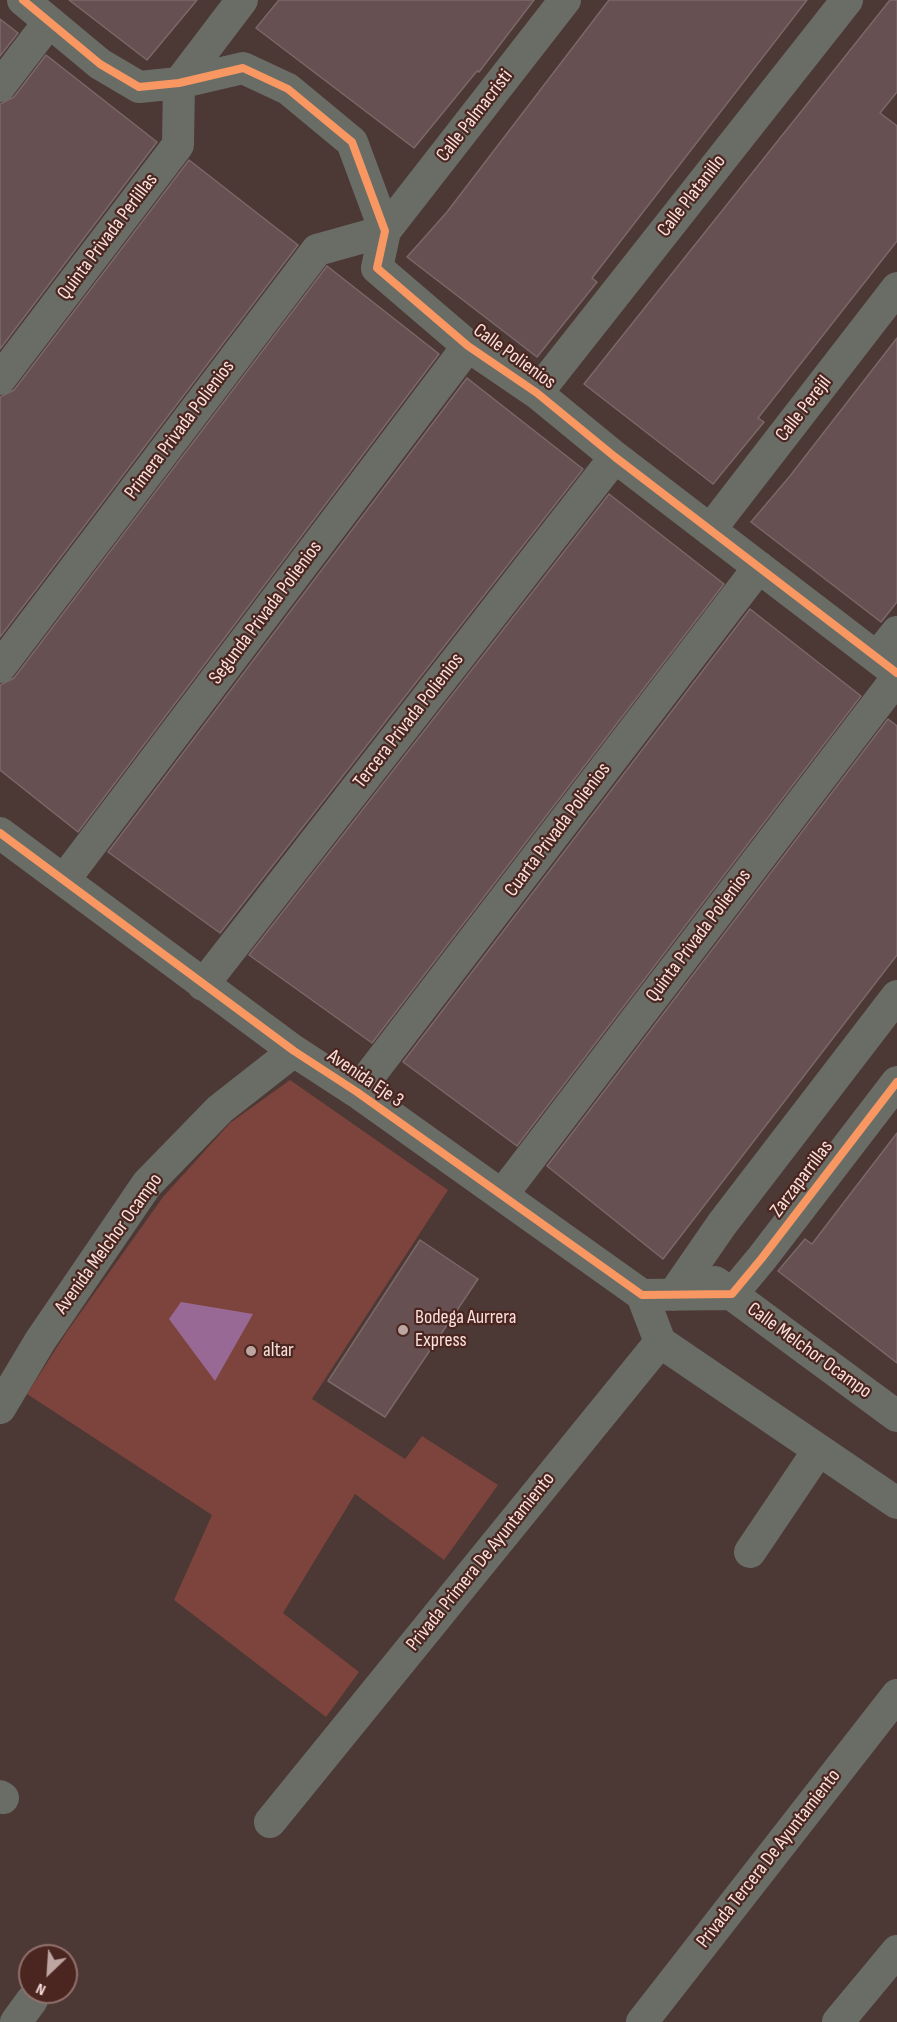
<!DOCTYPE html>
<html>
<head>
<meta charset="utf-8">
<style>
	body { margin:0 }
	#map { position:relative; width:897px; height:2022px; overflow:hidden; background:#4c3834; font-family:"Sofia Sans Condensed",sans-serif }
	canvas { display:block }
	.north { position:absolute; left:18px; top:1944px; width:60px; height:60px; box-sizing:border-box; background:#4b2620; border:2px solid #91706b; border-radius:50%; rotate:205deg; font-size:16px; font-weight:700; line-height:24px; text-align:center; color:#fae0dc }
	.north::after { content:''; display:block; margin:auto; width:21px; height:27px; background:#bda5a1; clip-path:polygon(50% 0,100% 100%,50% 72%,0 100%) }
</style>
</head>
<body>
<div id="map">
<canvas width="897" height="2022"></canvas>
<div class="north">N</div>
</div>
<script>
const context = document.querySelector('canvas').getContext('2d');
context.lineJoin = 'round';
function fillPath(path, color) {
  context.fillStyle = color;
  context.fill(path, 'evenodd');
}
function poly(rows) {
  const path = new Path2D();
  for (const r of rows) {
    path.moveTo(r[0], r[1]);
    for (let i = 2; i < r.length; i += 2) path.lineTo(r[i], r[i + 1]);
  }
  return path;
}
function trace(path, color, width, dash) {
  context.strokeStyle = color;
  context.lineWidth = width;
  context.lineCap = dash ? 'butt' : 'round';
  context.setLineDash(dash || []);
  context.stroke(path);
}
function drawText(font, color, halo, rows, align = 'center') {
  context.font = font + ' "Sofia Sans Condensed",sans-serif';
  context.lineWidth = 4.5;
  context.setLineDash([]);
  context.textBaseline = 'middle';
  context.strokeStyle = halo;
  context.fillStyle = color;
  for (const [text, x, y, turn = 0] of rows) {
    context.save();
    context.translate(x, y);
    context.rotate((+turn || 0) * Math.PI / 180);
    context.textAlign = isNaN(turn) ? turn : align;
    if (halo) context.strokeText(text, 0, 0);
    context.fillText(text, 0, 0);
    context.restore();
  }
}
const green = poly([
	[290,1080,448,1190,312,1399,405,1459,422,1436,498,1485,444,1560,355,1494,283,1613,359,1672,326,1717,174,1600,212,1515,27,1394,66,1333,163,1197,230,1123]
]);
const water = poly([
	[181,1302,253,1314,215,1381,169,1319]
]);
const building = poly([
	[69,0,197,0,147,60,69,0],
	[279,0,534,0,479,72,477,71,414,148,256,28,279,0],
	[609,0,807,0,592,278,597,282,537,357,407,257,447,212,609,0],
	[890,0,897,0,897,92,880,113,897,126,897,241,758,418,764,422,713,484,584,384,890,0],
	[0,19,18,33,0,56,0,19],
	[46,55,157,142,0,349,0,104,14,97,46,55],
	[189,160,298,245,0,637,0,397,14,390,189,160],
	[327,266,439,354,78,832,0,770,0,685,14,678,327,266],
	[897,338,897,602,881,622,751,522,790,476,897,338],
	[467,378,583,469,220,933,108,852,467,378],
	[609,494,724,584,372,1043,249,955,609,494],
	[750,609,861,696,517,1146,403,1062,750,609],
	[888,719,897,726,897,955,663,1259,547,1166,888,719],
	[897,1133,897,1363,778,1271,805,1239,812,1244,897,1133],
	[420,1240,478,1279,385,1417,328,1381,420,1240]
]);
const minor = poly([
	[23,0,100,64,139,87,179,83,243,68,288,89,352,142,385,231,377,268,468,346,537,393,615,457,897,673],
	[179,83,242,0],
	[0,86,49,22],
	[385,231,565,0],
	[0,379,178,145,179,83],
	[537,393,847,0],
	[710,530,897,288],
	[877,657,897,632],
	[0,667,317,250,385,231],
	[0,833,294,1051,357,1092,642,1295,732,1294,762,1258,897,1082],
	[64,880,468,346],
	[203,985,615,457],
	[357,1092,759,567],
	[502,1195,897,678],
	[715,1282,897,1416],
	[673,1295,722,1224,897,996],
	[660,1342,897,1503],
	[0,1408,40,1341,147,1184,220,1109,294,1051],
	[750,1552,818,1451],
	[0,1796,3,1798],
	[270,1822,660,1342,642,1295],
	[16,2022,32,2000],
	[642,2022,897,1695],
	[838,2022,897,1951]
]);
const cycleway = poly([
	[23,0,100,64,139,87,179,83,243,68,288,89,352,142,385,231,377,268,468,346,537,393,615,457,897,673],
	[0,833,294,1051,357,1092,642,1295,732,1294,762,1258,897,1082]
]);
const markers = [
	[403,1330,6,"#bda5a1"],
	[251,1351,6,"#bda5a1"]
];
const streetNames = [
	["Calle Palmacristi",475,116,-52],
	["Calle Platanillo",692,196,-52],
	["Quinta Privada Perlillas",108,237,-53],
	["Calle Polienios",514,357,36],
	["Calle Perejil",804,409,-52],
	["Primera Privada Polienios",180,430,-53],
	["Segunda Privada Polienios",266,613,-53],
	["Tercera Privada Polienios",409,721,-52],
	["Cuarta Privada Polienios",558,830,-53],
	["Quinta Privada Polienios",699,936,-53],
	["Avenida Eje 3",365,1079,34],
	["Zarzaparrillas",802,1179,-53],
	["Avenida Melchor Ocampo",109,1244,-54],
	["Calle Melchor Ocampo",809,1351,36],
	["Privada Primera De Ayuntamiento",481,1562,-51],
	["Privada Tercera De Ayuntamiento",769,1859,-52]
];
const poiNames = [
	["Bodega Aurrera",415,1318],
	["Express",415,1341],
	["altar",263,1351]
];
fillPath(green, '#7c443c');
fillPath(water, '#986994');
fillPath(building, '#665051');
trace(building, '#7b6868', 1.5);
trace(minor, '#6a6d66', 32);
trace(cycleway, '#f99763', 8);
for (const [x, y, r, color] of markers) {
  const dot = new Path2D();
  dot.arc(x, y, r, 0, 2 * Math.PI);
  context.fillStyle = color;
  context.fill(dot);
  trace(dot, '#4b2620', 2);
}
drawText('20px', '#fae0dc', '#4b2620', streetNames);
drawText('20px', '#fae0dc', '#4b2620', poiNames, 'left');
</script>
</body>
</html>
